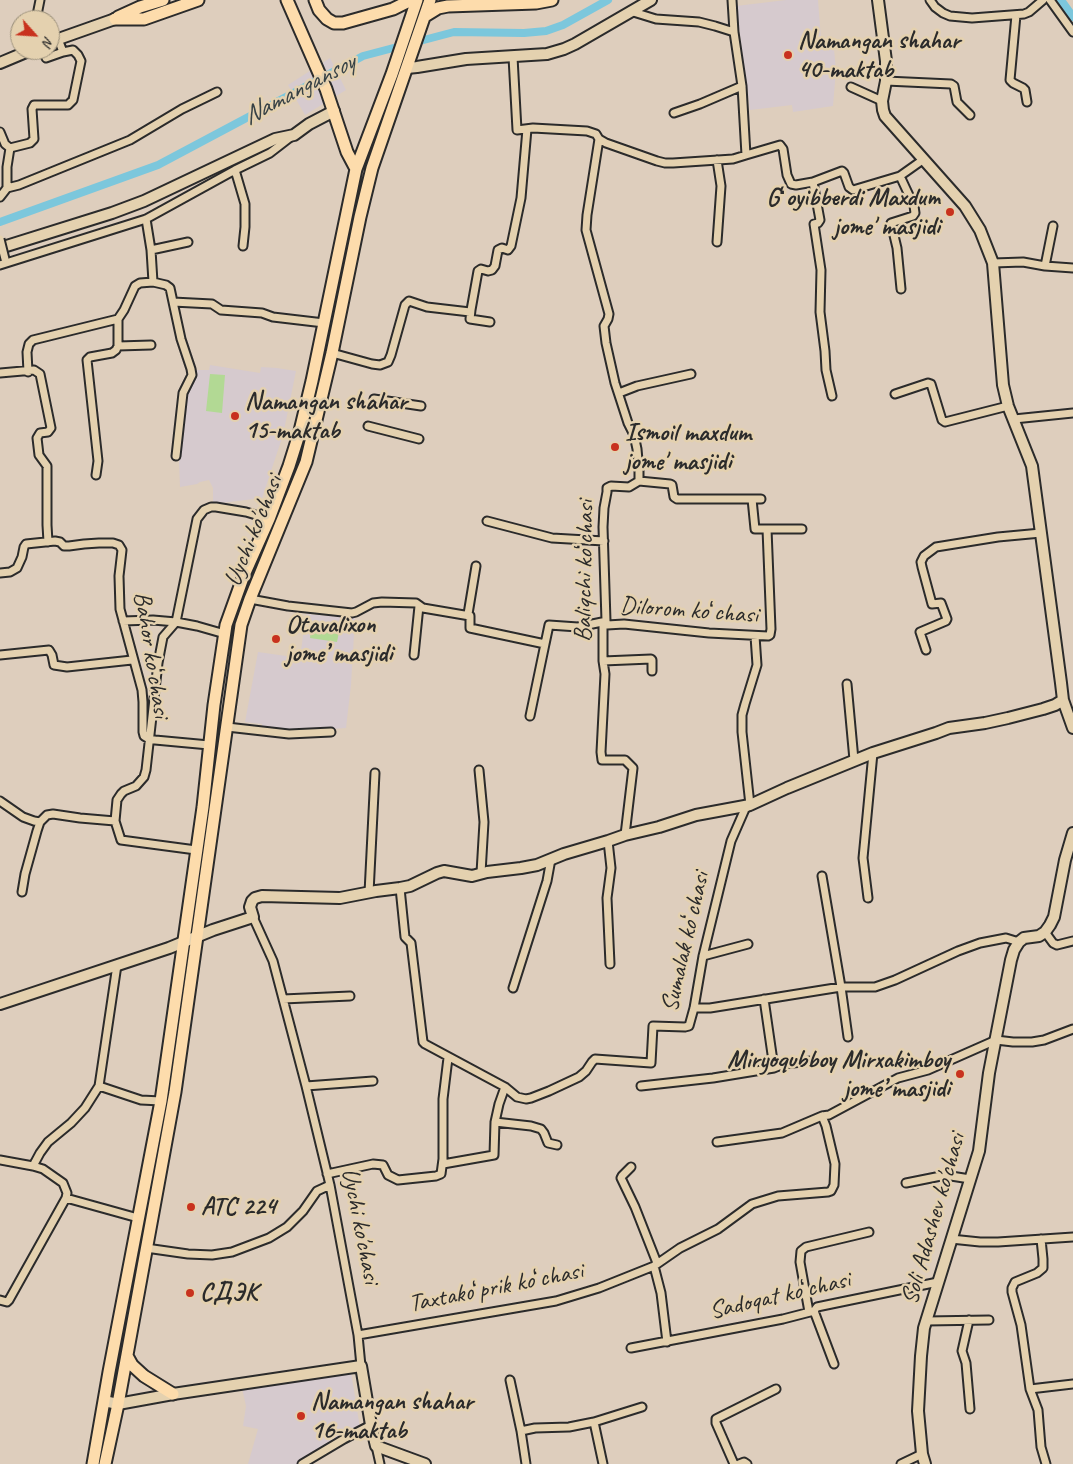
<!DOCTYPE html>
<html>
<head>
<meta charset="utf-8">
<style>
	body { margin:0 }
	#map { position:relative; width:1073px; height:1464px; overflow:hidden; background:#decebd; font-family:Caveat,sans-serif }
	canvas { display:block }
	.north { position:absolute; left:10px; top:10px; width:50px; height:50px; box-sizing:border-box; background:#e4d1af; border:1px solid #9a8f7a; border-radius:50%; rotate:116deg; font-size:14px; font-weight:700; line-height:20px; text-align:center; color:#2b2b2b }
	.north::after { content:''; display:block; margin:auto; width:18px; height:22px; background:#c8321e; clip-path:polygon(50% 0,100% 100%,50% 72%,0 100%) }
</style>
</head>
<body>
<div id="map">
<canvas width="1073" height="1464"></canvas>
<div class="north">N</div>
</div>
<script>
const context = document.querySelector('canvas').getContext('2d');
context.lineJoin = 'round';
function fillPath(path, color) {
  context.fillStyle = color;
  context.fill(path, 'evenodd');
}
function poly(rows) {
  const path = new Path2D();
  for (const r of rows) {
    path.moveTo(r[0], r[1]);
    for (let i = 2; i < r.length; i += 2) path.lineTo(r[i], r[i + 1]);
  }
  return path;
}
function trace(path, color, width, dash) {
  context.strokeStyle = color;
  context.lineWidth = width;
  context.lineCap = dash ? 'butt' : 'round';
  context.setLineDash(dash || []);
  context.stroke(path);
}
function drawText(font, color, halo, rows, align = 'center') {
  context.font = font + ' Caveat,sans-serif';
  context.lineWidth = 5;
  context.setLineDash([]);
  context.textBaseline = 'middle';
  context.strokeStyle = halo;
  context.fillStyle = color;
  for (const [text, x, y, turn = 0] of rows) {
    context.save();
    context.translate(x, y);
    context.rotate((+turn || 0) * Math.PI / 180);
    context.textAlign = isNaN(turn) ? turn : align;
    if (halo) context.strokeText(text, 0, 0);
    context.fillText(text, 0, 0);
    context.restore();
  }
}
const built = poly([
	[786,0,818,0,821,39,833,39,836,70,833,106,793,112,792,105,750,110,736,6],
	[330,58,346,90,305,115,288,85],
	[210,365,260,373,261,367,277,368,296,371,283,435,262,498,213,504,213,488,209,480,200,482,197,484,180,487,179,462,186,396,192,383,194,370,209,370],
	[306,614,355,618,351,685,346,728,300,731,262,728,262,724,245,722,258,652,300,658],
	[351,1372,360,1428,299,1464,248,1464,258,1429,243,1426,246,1406,242,1388]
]);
const green = poly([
	[210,374,225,375,222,413,206,411],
	[312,622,340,627,337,642,310,638]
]);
const canal = poly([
	[1061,0,1073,17],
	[0,222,158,165,363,56,454,32,524,33,546,31,563,25,608,0]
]);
const street = poly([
	[732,0,734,32,742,86,746,155,780,145,783,149,787,175,791,184,796,185,813,182,842,171,844,173,849,187,853,190,900,176,924,159],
	[930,0,935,7,943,13,950,16,972,18,1024,14,1029,12,1043,0],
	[1050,0,1073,32],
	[630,11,656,19,699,22,715,26,734,32],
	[1016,15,1010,80,1013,83,1023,88,1025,90,1027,102],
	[36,20,40,0],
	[513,57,517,130,533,128,587,131,596,134,599,139,606,143,657,161,665,163,673,163,733,159,746,155],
	[46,58,63,52],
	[886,81,951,84,954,86,957,102,970,115],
	[851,87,882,101],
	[674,113,700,104,742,86],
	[0,132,5,144,10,148],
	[599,139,587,215,586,230,609,314,608,319,604,326,606,343,615,383,628,423,634,435,637,449,639,471,639,481,629,487,611,486,607,488,607,492,604,508,603,527,606,621,603,627,603,661,605,674,601,752,602,760,625,760,633,768,625,835],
	[717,160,721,186,717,242],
	[235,170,245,204,245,227,243,246],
	[900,176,914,206,915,213,913,216,891,223,897,248,901,289],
	[813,182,820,220,818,223,814,224,821,270,820,312,825,351,826,370,832,396],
	[7,188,19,185,130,140,182,109,217,92],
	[0,197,7,188,7,167,10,148,30,143,34,139,32,109,34,105,68,105,73,100,81,61,78,55,73,50,63,52,58,39],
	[151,250,188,242],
	[993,263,1023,262,1045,266,1073,268],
	[0,265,146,219,235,170,270,153,292,136],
	[1045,266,1053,226],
	[153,282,166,285,170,288,173,302,212,304,221,310,262,313,273,317,324,323],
	[173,302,181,339,191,369,192,375,183,393,176,456],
	[490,322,470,319,471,310,478,271,481,269,488,271,492,270,495,266,498,250,502,248,508,250,511,246,521,198,527,129],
	[118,346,151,345],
	[332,353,372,364,380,365,388,362,391,355,405,305,409,301,427,307,470,312],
	[28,372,27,352,29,344,33,340,118,319,124,310,135,286,140,283,153,282,151,250,146,219],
	[0,373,34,370,40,374,51,428,48,432,40,433,37,438,39,455,47,466,47,525,48,542],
	[619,393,637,386,691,374],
	[895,394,928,383,931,384,942,420,945,422,1008,406],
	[374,399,421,406],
	[1014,419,1073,413],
	[368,426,419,439],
	[96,475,98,461,87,360,90,357,112,353,116,350,118,346,118,319],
	[639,481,670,484,672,485,674,497,677,499,761,499],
	[752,499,755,529,802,529],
	[487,521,552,538,604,541],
	[0,573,10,572,17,568,22,557,24,547,26,544,55,541,60,542,64,546,69,546,84,544,99,543,113,543,119,545,122,550,119,576,120,609,142,690,143,702,143,732,144,736,149,739,155,740,209,745],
	[250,599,288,606,352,613,356,612,373,603,382,602,416,603,423,608,470,616,470,628,545,644,549,625,578,627,602,622,607,625,624,624,709,633,768,636,770,635,771,629,767,529],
	[468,614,476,566],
	[123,621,153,620,176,622,197,626,225,634],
	[926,650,920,632,946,621,947,619,941,603,932,604,922,567,921,562,924,556,936,547,998,537,1041,533],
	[0,655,49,650,52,655,54,665,67,667,132,660],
	[414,655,419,606],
	[603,661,651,659,652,660,652,671],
	[847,684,854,760],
	[530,716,545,644],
	[227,727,289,734,331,732],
	[479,770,484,822,481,873],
	[0,801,23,817,34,821,40,822],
	[608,841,611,868,607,898,610,964],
	[196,850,121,840,115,821,117,800,121,794,124,791,136,786,144,777,146,770,158,663,163,637,176,622,197,519,204,510,211,507,216,507,246,512,269,519],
	[822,876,841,987,848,1037],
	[400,888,405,937,411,943,423,1042,425,1044,505,1087,517,1097,526,1099,531,1098,549,1091,579,1077,586,1071,592,1062,595,1059,651,1063,653,1026,685,1027,689,1026,694,1008,703,956,731,841,745,809,750,805,742,732,742,715,745,704,757,665,755,636],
	[22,892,25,874,37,831,40,822,47,815,53,814,80,818,115,821],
	[369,893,375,773],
	[868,898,863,858,873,753],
	[253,917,273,961,306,1086,330,1185,358,1335,361,1366],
	[1045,932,1053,943,1057,945,1073,941],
	[703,956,748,944],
	[513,988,547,881,551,859],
	[283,999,350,996],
	[764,999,774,1068],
	[694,1008,710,1008,841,987,875,987,895,980,958,951,980,943,1006,938,1019,942],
	[99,1086,141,1100,161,1101],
	[306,1086,373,1081],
	[641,1086,713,1078,774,1068,784,1064,811,1061],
	[495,1122,531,1126,541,1129,544,1133,548,1143,557,1145],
	[717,1142,782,1133,822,1116],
	[0,1160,33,1166,43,1169,63,1183,67,1193,66,1198,9,1300,7,1302,0,1300],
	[443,1164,494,1155,495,1122,499,1104,505,1087],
	[33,1166,40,1153,48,1142,71,1123,85,1108,99,1086,117,965],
	[631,1167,622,1176,621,1178,635,1207,657,1263],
	[327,1174,373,1164,383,1165,388,1175,398,1180,436,1176,441,1174,443,1159,443,1099,448,1058],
	[906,1183,941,1176,951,1176,970,1179],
	[66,1198,138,1218],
	[951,1239,980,1242,998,1242,1073,1237],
	[146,1248,188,1254,212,1255,232,1252,269,1238,287,1227,303,1211,317,1191,330,1185],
	[654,1266,661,1293,667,1342],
	[814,1311,834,1364],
	[809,1312,800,1262,801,1251,806,1247,869,1232],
	[969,1320,962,1351,966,1363,970,1409],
	[926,1321,989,1320],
	[358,1335,556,1301,599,1288,654,1266,680,1248,718,1229,752,1204,778,1196,828,1192,831,1191,834,1185,835,1164,826,1126,822,1116,829,1115,898,1078,928,1070,996,1040,1013,1042,1032,1042,1044,1040,1073,1029],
	[631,1348,783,1319,814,1311,817,1307,938,1282],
	[510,1380,521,1431],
	[1030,1389,1021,1325,1012,1292,1012,1288,1015,1282,1037,1273,1043,1268,1043,1259,1041,1239],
	[594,1422,603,1464],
	[376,1446,380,1464],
	[302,1464,344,1439,371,1425],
	[526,1464,521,1431,535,1428,569,1427,594,1422,642,1407],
	[734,1464,716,1423,716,1419,776,1389],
	[739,1464,744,1462,747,1464],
	[901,1464,922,1454],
	[1046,1464,1041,1447,1038,1410,1030,1389,1073,1384]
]);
const secondary = poly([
	[878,0,886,61,886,81,882,101,883,110,885,116,965,206,980,230,993,263,1003,385,1008,406,1032,466,1061,683,1063,700,1073,728],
	[50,42,115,19],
	[0,63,31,50],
	[407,68,417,67,466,59,547,54,564,49,575,44,651,0],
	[0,248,112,213,144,201,275,139,294,135,309,124,334,111],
	[0,1004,169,948,213,930,253,917,250,907,252,901,255,898,262,896,340,898,376,891,400,888,410,886,437,873,444,871,472,876,487,872,521,868,537,865,564,854,608,841,625,835,659,827,696,815,750,805,787,788,873,753,936,733,949,728,985,723,1008,718,1043,709,1055,705,1063,700],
	[104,1401,118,1404,173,1394,361,1366,371,1425,376,1446,425,1464],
	[925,1464,922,1454,918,1411,921,1356,924,1328,979,1151,989,1073,1011,960,1014,950,1019,942,1024,938,1039,936,1045,932,1050,925,1054,917,1065,860,1073,833]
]);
const primary = poly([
	[287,0,326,89,347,152,356,169],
	[315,0,319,10,327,19,334,23,343,23,393,9,411,0],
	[425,16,438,8,448,6,536,3,552,0],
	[118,17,140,7,163,0],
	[115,19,144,19,198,0],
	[127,1356,132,1365,144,1376,173,1394],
	[93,1464,109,1372,161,1101,203,807,214,705,226,625,244,575,269,519,289,466,300,431,312,381,356,169,392,74,417,0],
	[105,1464,118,1404,175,1092,241,625,250,599,306,462,332,353,360,217,372,168,430,0]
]);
const streetBridge = poly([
	[0,239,5,259]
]);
const markers = [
	[788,55,5,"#c8321e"],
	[950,212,5,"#c8321e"],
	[235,416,5,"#c8321e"],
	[615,447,5,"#c8321e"],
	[276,639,5,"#c8321e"],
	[960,1074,5,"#c8321e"],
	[191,1207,5,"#c8321e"],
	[190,1293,5,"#c8321e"],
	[301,1416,5,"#c8321e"]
];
const poiNames = [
	["Namangan shahar",798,41],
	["40-maktab",798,70],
	["Gʻoyibberdi Maxdum",940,198,"right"],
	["jome' masjidi",940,227,"right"],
	["Namangan shahar",245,402],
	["15-maktab",245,431],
	["Ismoil maxdum",625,433],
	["jome' masjidi",625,462],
	["Otavalixon",286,625],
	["jome’ masjidi",286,654],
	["Miryoqubboy Mirxakimboy",950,1060,"right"],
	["jome’ masjidi",950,1089,"right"],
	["ATC 224",201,1207],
	["СДЭК",200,1293],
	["Namangan shahar",311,1402],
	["16-maktab",311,1431]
];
const streetNames = [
	["Uychi ko'chasi",254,531,-68],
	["Baliqchi koʻchasi",585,571,-89],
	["Dilorom koʻchasi",689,611,4],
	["Bahor koʻchasi",151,655,81],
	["Sumalak koʻchasi",686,942,-77],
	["Soli Adashev ko'chasi",934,1219,-74],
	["Uychi ko'chasi",360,1226,79],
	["Taxtakoʻprik koʻchasi",496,1288,-11],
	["Sadoqat koʻchasi",780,1296,-13]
];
const waterNames = [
	["Namangansoy",299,90,-28]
];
fillPath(built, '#d6cace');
fillPath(green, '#b2d994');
trace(canal, '#7cc7dc', 8);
trace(street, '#2b2b2b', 11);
trace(secondary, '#2b2b2b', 14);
trace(primary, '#2b2b2b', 15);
trace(street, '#e4d1af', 7);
trace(secondary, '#e4d1af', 10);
trace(primary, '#fddcac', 11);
trace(streetBridge, '#2b2b2b', 11, []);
trace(streetBridge, '#e4d1af', 7);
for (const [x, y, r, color] of markers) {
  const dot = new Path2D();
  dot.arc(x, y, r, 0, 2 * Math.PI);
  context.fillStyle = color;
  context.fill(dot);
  trace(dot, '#e4d1af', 2);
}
drawText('bold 25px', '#2b2b2b', '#e4d1af', poiNames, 'left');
drawText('25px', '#2b2b2b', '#e4d1af', streetNames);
drawText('italic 26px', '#374246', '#e4d1af', waterNames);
</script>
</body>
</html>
